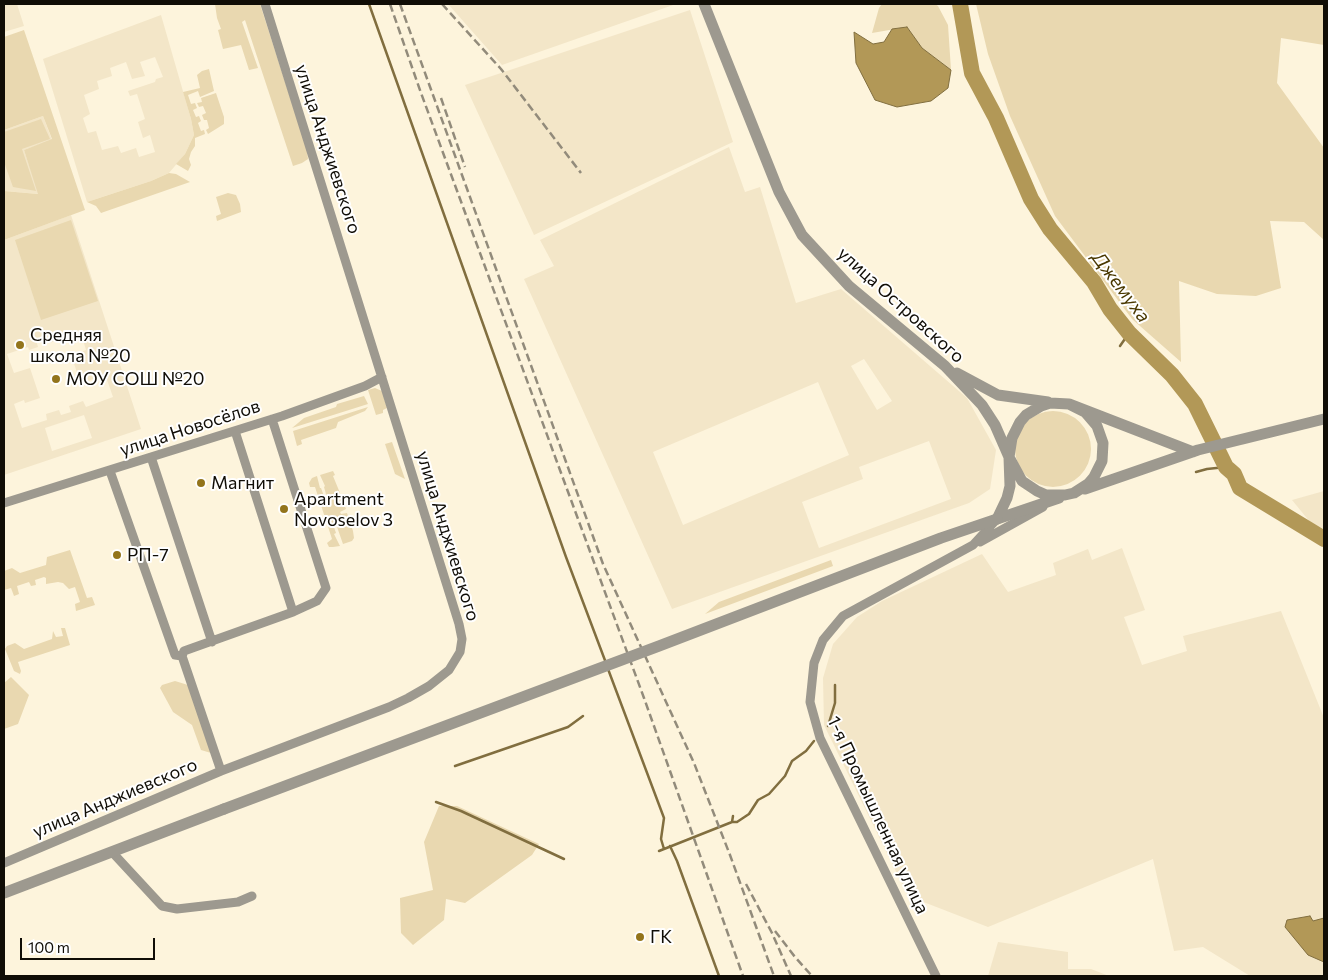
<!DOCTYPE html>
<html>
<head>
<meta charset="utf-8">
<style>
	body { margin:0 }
	#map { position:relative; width:1328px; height:980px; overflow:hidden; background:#fdf4dc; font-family:Commissioner,sans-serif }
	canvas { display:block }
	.frame { position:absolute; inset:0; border:5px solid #100d06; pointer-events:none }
	.scale { position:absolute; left:20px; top:938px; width:135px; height:22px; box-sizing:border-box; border:2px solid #100d06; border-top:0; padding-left:6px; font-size:15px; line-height:18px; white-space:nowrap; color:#100d06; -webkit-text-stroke:4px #fff; paint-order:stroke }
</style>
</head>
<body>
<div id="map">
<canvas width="1328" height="980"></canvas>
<div class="frame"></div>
<div class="scale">100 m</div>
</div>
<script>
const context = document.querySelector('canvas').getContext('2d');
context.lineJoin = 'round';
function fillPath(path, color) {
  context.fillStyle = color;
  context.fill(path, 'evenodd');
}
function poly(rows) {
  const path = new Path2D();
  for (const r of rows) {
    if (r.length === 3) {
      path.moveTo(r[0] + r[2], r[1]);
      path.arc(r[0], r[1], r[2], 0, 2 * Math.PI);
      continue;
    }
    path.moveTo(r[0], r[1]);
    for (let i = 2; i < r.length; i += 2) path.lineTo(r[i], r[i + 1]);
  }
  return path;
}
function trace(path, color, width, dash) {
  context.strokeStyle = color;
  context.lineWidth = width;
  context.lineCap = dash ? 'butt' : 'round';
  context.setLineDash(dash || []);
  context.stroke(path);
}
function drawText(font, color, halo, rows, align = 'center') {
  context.font = font + ' Commissioner,sans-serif';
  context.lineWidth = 4;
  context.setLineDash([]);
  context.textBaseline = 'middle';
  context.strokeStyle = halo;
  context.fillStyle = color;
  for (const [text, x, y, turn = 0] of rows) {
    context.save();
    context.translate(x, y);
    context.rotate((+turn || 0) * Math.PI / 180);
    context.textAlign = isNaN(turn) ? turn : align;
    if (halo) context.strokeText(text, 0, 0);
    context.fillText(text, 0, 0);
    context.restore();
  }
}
const built = poly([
	[4,4,17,4,24,26,4,32],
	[448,4,676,4,502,65],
	[690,10,733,142,534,235,465,85],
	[161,15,191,119,194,135,185,154,169,173,151,181,87,202,43,59],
	[155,57,163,77,156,79,155,82,128,91,130,96,137,94,145,119,138,122,143,138,150,135,155,152,139,157,136,148,121,153,118,146,102,150,96,131,88,133,83,118,90,114,84,95,99,89,97,81,112,76,110,68,126,62,132,79,145,76,140,62],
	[43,116,52,140,24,150,39,194,4,191,4,130],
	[729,147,745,192,760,187,796,303,841,289,967,398,996,450,990,489,969,503,672,609,524,279,554,266,540,240],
	[864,359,892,401,877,410,851,366],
	[818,382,849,455,683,525,653,452],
	[929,441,951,499,819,548,802,502,863,479,859,467],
	[71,215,141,429,4,475,4,240],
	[80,330,86,350,71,355,81,384,105,374,113,397,86,407,83,401,69,406,71,412,61,415,59,410,46,414,47,420,22,428,14,404,24,400,25,403,40,398,30,368,14,373,7,354,28,347,29,350,38,347,36,340,47,336,49,343,60,340,59,336],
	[84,415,92,438,52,451,45,428],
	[1324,491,1324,529,1310,522,1292,500],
	[1122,548,1145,610,1124,617,1142,665,1187,651,1183,636,1281,611,1324,718,1324,976,1250,976,1203,947,1174,951,1153,859,988,927,908,896,824,725,823,678,833,644,857,617,882,601,982,554,1008,592,1056,575,1053,563,1088,549,1092,560],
	[998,942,1068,952,1068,969,1091,969,1109,976,988,976]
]);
const green = poly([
	[215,4,260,4,307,150,308,159,302,163,293,166,245,20,242,22,258,68,249,70,241,45,223,49,218,30,221,29,217,18],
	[882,4,935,4,938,6,948,25,951,70,922,48,907,27,872,33,879,8],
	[976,4,1324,4,1324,45,1281,38,1277,83,1324,148,1324,240,1304,222,1270,221,1281,288,1256,296,1217,294,1179,281,1181,362,1132,319,1055,216,1010,116,988,54],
	[24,30,85,210,4,240,4,191,38,194,24,150,52,139,43,116,4,130,4,37],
	[209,69,214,91,200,97,198,91,188,95,191,104,195,103,197,108,193,110,196,117,199,116,201,121,198,123,201,131,204,130,205,134,195,138,195,146,191,152,189,159,191,165,188,171,176,164,185,154,194,135,191,119,183,92,200,88,197,75,202,71],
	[216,93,224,117,224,124,208,134,206,130,209,128,207,120,204,120,202,115,206,113,203,106,199,107,197,103,202,102,201,98],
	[41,119,50,139,22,149,36,191,13,187,4,162,4,132],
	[169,173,176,174,190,182,101,213,96,206,87,202,151,181],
	[228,193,236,195,240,204,241,212,217,221,216,216,221,214,216,197],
	[71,220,98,301,41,320,15,240],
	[375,388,382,391,387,408,383,410,383,413,376,415,368,390],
	[364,396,368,404,292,428,304,418,336,407,337,404],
	[368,407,365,411,338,422,336,428,301,440,302,444,297,446,293,431],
	[1053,449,38],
	[392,442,405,479,395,474,385,444],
	[333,471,335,475,333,476,340,493,339,493,340,496,335,498,336,500,341,499,343,501,346,509,340,512,341,514,347,513,353,531,354,538,352,541,343,544,336,524,333,524,336,533,334,534,340,546,333,547,329,547,327,543,332,539,315,487,310,487,309,483,312,478,317,476,320,488,321,488,325,499,327,498,324,487,325,486,320,475],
	[70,550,87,598,92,597,95,605,76,611,75,604,80,602,75,587,69,589,63,583,58,582,46,584,46,578,44,577,35,580,36,585,31,586,29,582,17,586,19,594,14,596,11,588,4,590,4,571,12,568,20,573,46,565,47,557],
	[831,560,833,566,705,614,719,602],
	[61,628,65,628,70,645,18,662,21,671,20,674,14,671,5,649,7,646,15,643,24,649,52,639,53,631,56,637,63,636],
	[11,677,29,695,18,724,4,729,4,683],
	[175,681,188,685,211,753,201,750,192,725,173,712,160,688,162,685],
	[439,806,457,806,539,844,532,855,465,903,446,899,444,920,413,945,401,933,400,898,433,890,424,842]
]);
const water = poly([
	[907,27,922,48,951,70,948,88,931,101,897,107,875,100,856,63,854,32,873,44,884,42,892,29,907,27],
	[1310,916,1313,921,1324,918,1324,962,1308,955,1285,927,1287,920,1310,916]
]);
const stream = poly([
	[369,4,566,557,606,663],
	[1120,346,1129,333],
	[1196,472,1207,469,1226,467],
	[608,669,664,818,661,839,664,849],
	[828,726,835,703,835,685],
	[455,766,568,727,583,716],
	[436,802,461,811,564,859],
	[732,822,737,822,749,814,758,800,769,794,785,776,792,761,806,751,814,741],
	[670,846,677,861,719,976],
	[659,851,732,822,733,816]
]);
const river = poly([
	[960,4,972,73,996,118,1031,199,1050,229,1094,282,1110,309,1129,333,1172,375,1195,404,1226,467,1234,474,1240,488,1324,539]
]);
const minor = poly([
	[235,431,293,612,317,601,326,588,272,419],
	[151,457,212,642],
	[110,471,175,655,182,656],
	[4,503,282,416,365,386,382,377],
	[980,542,1043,507],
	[221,771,182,656,184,651,293,612],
	[112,852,162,906,177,909,238,902,252,896],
	[4,863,221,771,389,707,408,698,429,686,449,670,460,652,462,639,459,624,265,4],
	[936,976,820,738,810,702,814,663,823,640,843,616,973,545,997,519]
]);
const tertiary = poly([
	[704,4,779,192,802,235,849,286,945,366,982,405,995,425,1009,457,1010,486,1007,498,997,519],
	[957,373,998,395,1048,402],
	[1069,404,1085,412,1097,426,1103,443,1102,461,1094,477,1088,484,1074,493,1065,495,1046,495,1037,491,1022,481,1009,457,1012,438,1020,422,1026,415,1041,406,1050,403,1069,404,1193,452],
	[1085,489,1198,450,1324,419],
	[997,519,1059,498],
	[4,893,224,809]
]);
const rail = poly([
	[390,4,421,93,644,698,743,976],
	[400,4,603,564,694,763,730,855,774,976],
	[442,4,501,69,581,173],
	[441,98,465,167],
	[746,884,772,933,791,976],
	[775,931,795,957,812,976]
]);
const tertiaryBridge = poly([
	[224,809,659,646,941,538,997,519]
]);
const markers = [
	[20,345,5,"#93741b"],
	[56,379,5,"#93741b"],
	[201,483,5,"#93741b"],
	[284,509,5,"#93741b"],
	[117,555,5,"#93741b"],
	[640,937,5,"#93741b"]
];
const streetNames = [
	["улица Анджиевского",328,149,72],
	["улица Островского",901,305,42],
	["улица Новосёлов",190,428,-18],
	["улица Анджиевского",448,536,73],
	["улица Анджиевского",115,798,-23],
	["1-я Промышленная улица",878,815,65]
];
const poiNames = [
	["Средняя",30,335],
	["школа №20",30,356],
	["МОУ СОШ №20",66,379],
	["Магнит",211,483],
	["Apartment",294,499],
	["Novoselov 3",294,520],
	["РП-7",127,555],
	["ГК",650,937]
];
const waterNames = [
	["Джемуха",1121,287,53]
];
fillPath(built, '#f3e6c8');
fillPath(green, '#e9d8b0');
fillPath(water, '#b29857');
trace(water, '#816e3f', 1);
trace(stream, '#816e3f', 2.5);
trace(river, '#b29857', 16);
trace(minor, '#9d998f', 9);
trace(tertiary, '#9d998f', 11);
trace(rail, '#928b7b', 2.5, [8, 4]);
trace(tertiaryBridge, '#9d998f', 11);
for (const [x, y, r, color] of markers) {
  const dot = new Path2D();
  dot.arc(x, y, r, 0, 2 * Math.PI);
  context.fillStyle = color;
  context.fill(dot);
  trace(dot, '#fff', 2);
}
drawText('18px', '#100d06', '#fff', streetNames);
drawText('18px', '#100d06', '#fff', poiNames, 'left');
drawText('italic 19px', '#4a3800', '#fff', waterNames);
</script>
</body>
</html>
